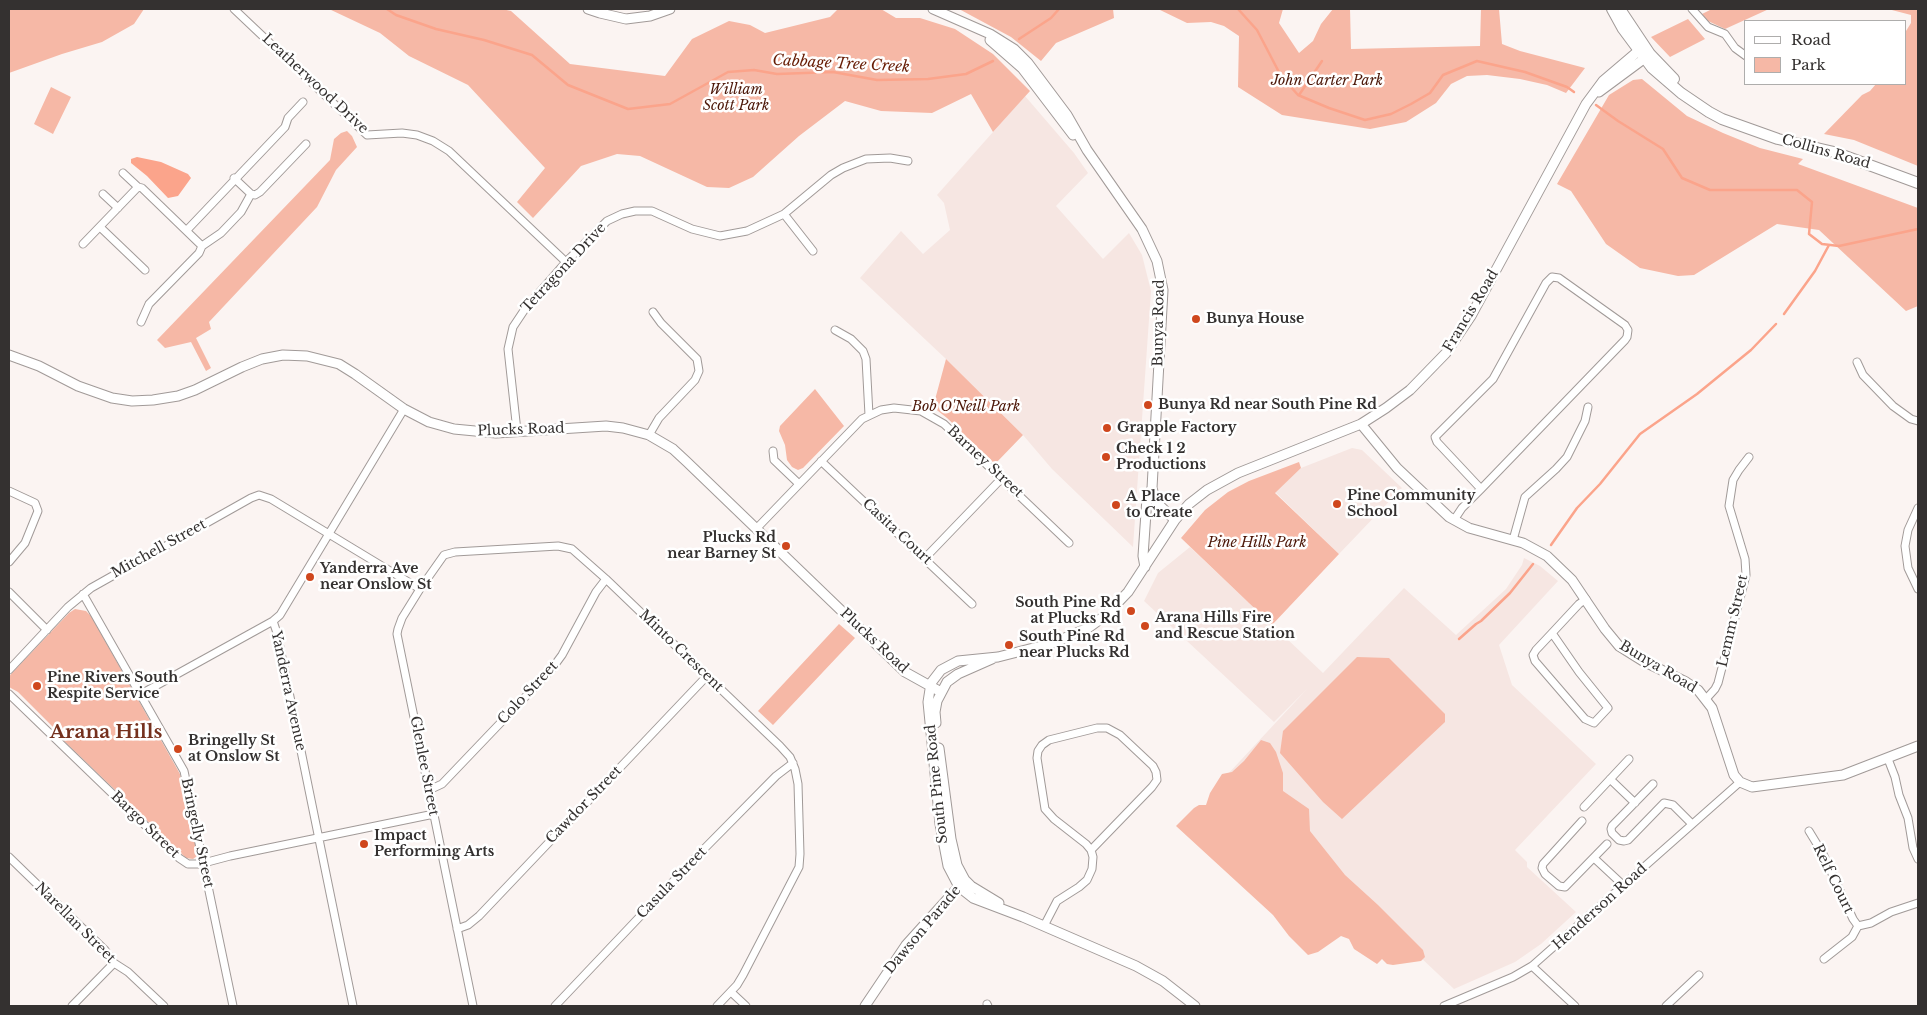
<!DOCTYPE html>
<html>
<head>
<meta charset="utf-8">
<style>
	body { margin:0 }
	#map { position:relative; width:1927px; height:1015px; overflow:hidden; background:#fbf4f2; font-family:"Libre Baskerville",serif }
	canvas { display:block }
	.frame { position:absolute; inset:0; border:10px solid #343130; pointer-events:none }
	.legend { position:absolute; left:1744px; top:20px; width:162px; height:65px; box-sizing:border-box; background:#fff; border:1px solid #aeadac; margin:0; padding:6px 9px; list-style:none; font-size:15px; color:#343130 }
	.legend li { display:flex; align-items:center; gap:10px; height:25px }
	.legend b { width:25px; border:1px solid #aeadac }
</style>
</head>
<body>
<div id="map">
<canvas width="1927" height="1015"></canvas>
<div class="frame"></div>
<ul class="legend">
<li><b style="height:6px;background:#fff"></b>Road</li>
<li><b style="height:14px;background:#f6b8a6"></b>Park</li>
</ul>
</div>
<script>
const context = document.querySelector('canvas').getContext('2d');
context.lineJoin = 'round';
function fillPath(path, color) {
  context.fillStyle = color;
  context.fill(path, 'evenodd');
}
function poly(rows) {
  const path = new Path2D();
  for (const r of rows) {
    path.moveTo(r[0], r[1]);
    for (let i = 2; i < r.length; i += 2) path.lineTo(r[i], r[i + 1]);
  }
  return path;
}
function trace(path, color, width, dash) {
  context.strokeStyle = color;
  context.lineWidth = width;
  context.lineCap = dash ? 'butt' : 'round';
  context.setLineDash(dash || []);
  context.stroke(path);
}
function drawText(font, color, halo, rows, align = 'center') {
  context.font = font + ' "Libre Baskerville",serif';
  context.lineWidth = 5;
  context.setLineDash([]);
  context.textBaseline = 'middle';
  context.strokeStyle = halo;
  context.fillStyle = color;
  for (const [text, x, y, turn = 0] of rows) {
    context.save();
    context.translate(x, y);
    context.rotate((+turn || 0) * Math.PI / 180);
    context.textAlign = isNaN(turn) ? turn : align;
    if (halo) context.strokeText(text, 0, 0);
    context.fillText(text, 0, 0);
    context.restore();
  }
}
const built = poly([
	[1025,96,1074,153,1088,173,1056,206,1103,259,1129,233,1142,255,1151,291,1133,547,1052,469,1023,435,946,359,860,278,901,231,923,254,950,230,944,203,937,195],
	[1352,448,1362,450,1402,488,1339,554,1275,492,1301,468],
	[1190,547,1323,673,1404,588,1456,635,1506,589,1522,565,1524,558,1540,566,1558,581,1499,645,1512,685,1596,764,1515,850,1527,862,1527,867,1576,912,1541,944,1515,962,1454,989,1227,775,1307,689,1274,722,1144,601,1158,573]
]);
const green = poly([
	[9,9,144,9,134,24,102,42,62,54,9,73],
	[329,9,502,9,511,11,570,64,665,76,692,39,729,21,750,25,765,33,830,17,838,9,881,9,896,18,920,18,955,29,993,54,1030,91,993,132,971,94,932,113,881,111,845,101,799,136,753,177,729,188,707,187,640,156,617,154,581,166,533,218,517,202,545,168,468,85,409,56,380,33],
	[959,9,1113,9,1114,18,1056,43,1041,61,1011,37],
	[1158,9,1283,9,1279,23,1299,53,1313,41,1321,24,1333,9,1350,9,1351,49,1480,46,1481,9,1499,9,1502,44,1520,51,1585,68,1566,93,1547,85,1520,79,1487,75,1467,76,1451,84,1436,103,1406,122,1370,129,1282,115,1238,87,1239,36,1224,26,1211,22,1187,23],
	[1712,9,1769,9,1725,29,1708,21,1702,14],
	[1888,9,1918,9,1918,166,1854,140,1824,134,1862,95,1870,91,1876,84,1906,84,1906,31,1911,23,1911,15],
	[1688,19,1705,39,1670,57,1651,37],
	[1642,79,1687,116,1723,133,1760,148,1803,159,1798,164,1918,208,1918,306,1906,311,1819,230,1777,224,1694,275,1678,276,1640,268,1606,244,1571,191,1557,184,1609,95,1633,80],
	[51,87,71,97,53,134,34,124],
	[347,131,352,136,357,147,336,170,317,207,209,322,211,329,196,338,211,368,206,371,191,342,165,348,157,340,330,160,334,139,341,133],
	[946,359,1023,435,995,464,947,418,933,407],
	[815,389,844,426,803,468,798,470,792,467,787,460,785,445,779,431,780,426],
	[1299,462,1301,468,1275,493,1339,554,1272,625,1181,538,1205,510,1228,492,1249,481],
	[75,609,86,611,91,616,180,774,197,852,197,856,193,859,186,858,62,739,57,731,18,692,9,687,9,677,11,674,69,613],
	[839,624,855,638,773,725,758,711],
	[1357,657,1389,658,1445,714,1445,722,1342,819,1323,802,1280,753,1283,731],
	[1261,740,1270,743,1276,752,1283,773,1283,791,1309,809,1310,831,1345,875,1378,905,1423,950,1425,957,1421,961,1393,965,1387,964,1382,959,1377,964,1354,949,1349,939,1341,936,1318,952,1308,955,1289,936,1273,915,1176,826,1194,808,1199,805,1206,805,1210,793,1222,774,1232,772,1244,761]
]);
const water = poly([
	[137,157,161,162,188,174,191,178,178,196,168,198,147,176,131,163,131,159]
]);
const stream = poly([
	[387,9,396,15,436,29,484,40,532,55,568,85,628,109,670,104,728,72,754,70,777,74,833,72,877,80,928,79,966,74,993,61],
	[1238,9,1257,30,1281,76,1298,95,1329,108,1365,120,1391,114,1411,104,1430,93,1443,75,1477,61,1525,72,1567,87,1574,92],
	[1019,39,1051,18,1059,9],
	[1299,95,1322,61],
	[1596,105,1618,121,1663,149,1682,178,1710,190,1797,190,1812,202,1809,234,1822,244,1839,246,1918,229],
	[1784,314,1815,271,1829,245],
	[1551,545,1577,508,1600,484,1640,434,1697,394,1751,350,1776,324],
	[1459,639,1476,624,1481,621,1510,593,1533,564]
]);
const minor = poly([
	[234,9,367,135,402,133,417,135,433,141,449,151,566,262],
	[1692,9,1708,27,1725,34,1735,48,1746,56],
	[123,173,138,187],
	[234,178,251,194],
	[103,194,118,208],
	[251,194,255,195,260,192,306,144],
	[784,214,813,251],
	[100,227,145,270],
	[187,230,285,127,288,118,303,102],
	[83,244,138,187,142,188,202,246],
	[141,322,149,304,199,253,202,246,221,233,241,212,251,194],
	[835,330,851,339,863,351,866,359,869,415],
	[1857,362,1863,375,1893,406,1911,419,1918,421],
	[517,431,508,349,513,327,525,309,566,262,607,221,622,214,635,211,652,211,692,229,720,236,747,231,784,214,831,175,843,168,866,159,890,158,908,161],
	[649,435,659,418,695,380,699,371,697,359,661,323,653,312],
	[773,451,774,460,799,484],
	[821,461,972,604],
	[9,491,35,503,38,511,25,543,9,562],
	[1918,508,1908,530,1905,546,1908,568,1918,589],
	[1454,520,1462,508,1481,489,1625,340,1627,337,1628,330,1625,325,1559,278,1552,277,1546,283,1493,379,1435,437,1437,442,1481,489],
	[756,529,862,419,881,410,894,408,921,411,944,424,1069,543],
	[1513,540,1525,497,1556,469,1567,457,1585,421,1588,407],
	[925,558,1002,478],
	[9,592,47,630],
	[83,594,184,771,233,1006],
	[273,621,277,633,353,1006],
	[1552,633,1579,672,1608,708,1594,723,1585,719,1535,661,1533,655,1536,650,1552,633,1579,604,1586,599],
	[9,670,68,607,91,588,251,498,259,495,271,499,420,589],
	[9,694,179,858,188,864,200,864,230,856,434,814],
	[141,694,273,621,280,615,404,409],
	[1706,699,1715,689,1718,683,1746,575,1745,559,1729,506,1733,480,1739,470,1749,457],
	[1888,759,1895,777,1899,795,1908,818,1913,848,1918,859],
	[1610,779,1635,803],
	[1653,784,1612,826,1611,829,1612,833,1619,840,1624,841,1628,840,1664,803,1673,805,1692,824],
	[429,790,442,784,551,670,562,655,596,592,606,579],
	[1584,807,1629,759],
	[1582,821,1543,864,1542,868,1545,874,1559,886,1565,887,1607,844],
	[1809,831,1823,854,1853,919,1858,926],
	[9,857,105,950,114,963,128,972,164,1006],
	[1594,858,1623,885],
	[1044,926,1057,901,1079,887,1087,880,1092,869,1093,857,1091,850,1086,844,1054,819,1045,809,1037,758,1038,751,1042,745,1049,740,1097,728,1107,728,1120,735,1153,766,1156,772,1157,780,1152,787,1091,850],
	[457,929,468,925,479,916,707,676],
	[1824,959,1852,937,1858,926,1871,923,1891,912,1918,903],
	[1532,966,1575,1006],
	[731,992,746,1006],
	[987,1004,988,1006],
	[72,1006,114,963],
	[473,1006,397,634,398,629,402,618,420,589,444,555,455,552,558,546,572,549,606,579,780,746,790,757,795,769,798,784,800,854,799,867,743,975,737,985,717,1006],
	[555,1006,702,851,776,776,793,763],
	[1444,1006,1513,977,1532,966,1740,782],
	[1666,1006,1699,975]
]);
const tertiary = poly([
	[588,9,600,13,626,19,650,16,670,9],
	[933,9,990,34,1014,49,1028,63,1067,115,1087,150,1142,229,1157,261,1163,290,1152,488,1156,502,1175,520],
	[990,40,1022,68,1073,135],
	[1599,92,1649,55],
	[9,355,39,366,78,386,112,398,132,401,153,400,178,396,195,390,242,367,262,359,283,355,307,356,339,364,355,374,404,409,429,422,454,429,496,433,606,426,623,428,649,435,673,449,687,462,905,672,941,692],
	[1361,424,1397,468,1449,517,1469,528,1523,543,1547,556,1572,580,1605,629,1619,646,1643,661,1686,682,1698,690,1712,708,1734,775,1740,782,1752,787,1843,775,1918,746],
	[1145,567,1143,556,1147,498,1152,488],
	[936,723,935,712,937,701,947,682,958,674,992,659],
	[939,748,951,839,957,865,965,880,971,886,999,903],
	[865,1006,906,945,962,883],
	[1195,1006,1163,981,1136,966,1023,917,973,898,959,887,948,866,940,824,928,702,931,683,941,670,958,661,998,657,1053,643,1088,628,1106,615,1128,592,1175,520,1189,504,1207,490,1238,473,1361,424,1386,408,1410,390,1446,353,1471,316,1586,104,1603,81,1643,47]
]);
const secondary = poly([
	[1612,9,1623,29,1652,68,1681,93,1709,112,1722,119,1778,139,1834,152,1918,183],
	[1620,9,1650,54,1674,79]
]);
const markers = [
	[1196,319,5,"#cf471d"],
	[1148,405,5,"#cf471d"],
	[1107,428,5,"#cf471d"],
	[1106,457,5,"#cf471d"],
	[1337,504,5,"#cf471d"],
	[1116,505,5,"#cf471d"],
	[786,546,5,"#cf471d"],
	[310,577,5,"#cf471d"],
	[1131,611,5,"#cf471d"],
	[1145,626,5,"#cf471d"],
	[1009,645,5,"#cf471d"],
	[37,686,5,"#cf471d"],
	[178,749,5,"#cf471d"],
	[364,844,5,"#cf471d"]
];
const parkNames = [
	["John Carter Park",1327,81],
	["William",736,90],
	["Scott Park",736,106],
	["Bob O'Neill Park",966,407],
	["Pine Hills Park",1257,543]
];
const streetNames = [
	["Leatherwood Drive",315,84,43],
	["Collins Road",1826,152,16],
	["Tetragona Drive",564,268,-47],
	["Francis Road",1471,311,-59],
	["Bunya Road",1159,323,-89],
	["Plucks Road",521,430,-2],
	["Barney Street",985,462,43],
	["Casita Court",897,532,43],
	["Mitchell Street",159,549,-29],
	["Lemm Street",1733,621,-77],
	["Plucks Road",874,641,43],
	["Minto Crescent",681,651,44],
	["Bunya Road",1658,667,31],
	["Yanderra Avenue",288,691,78],
	["Colo Street",528,693,-47],
	["Glenlee Street",424,766,79],
	["South Pine Road",937,784,-96],
	["Cawdor Street",584,805,-46],
	["Bargo Street",145,825,44],
	["Bringelly Street",197,833,78],
	["Relf Court",1833,879,64],
	["Casula Street",672,883,-46],
	["Henderson Road",1600,907,-42],
	["Narellan Street",75,923,45],
	["Dawson Parade",923,930,-50]
];
const poiNames = [
	["Bunya House",1206,319],
	["Bunya Rd near South Pine Rd",1158,405],
	["Grapple Factory",1117,428],
	["Check 1 2",1116,449],
	["Productions",1116,465],
	["Pine Community",1347,496],
	["School",1347,512],
	["A Place",1126,497],
	["to Create",1126,513],
	["Plucks Rd",776,538,"right"],
	["near Barney St",776,554,"right"],
	["Yanderra Ave",320,569],
	["near Onslow St",320,585],
	["South Pine Rd",1121,603,"right"],
	["at Plucks Rd",1121,619,"right"],
	["Arana Hills Fire",1155,618],
	["and Rescue Station",1155,634],
	["South Pine Rd",1019,637],
	["near Plucks Rd",1019,653],
	["Pine Rivers South",47,678],
	["Respite Service",47,694],
	["Bringelly St",188,741],
	["at Onslow St",188,757],
	["Impact",374,836],
	["Performing Arts",374,852]
];
const waterNames = [
	["Cabbage Tree Creek",841,64,3]
];
const districtNames = [
	["Arana Hills",106,733]
];
fillPath(built, '#f6e6e2');
fillPath(green, '#f6b8a6');
fillPath(water, '#fba48b');
trace(stream, '#fba48b', 2.5);
trace(minor, '#a19a98', 9);
trace(tertiary, '#a19a98', 11);
trace(secondary, '#a19a98', 12);
trace(minor, '#fff', 7);
trace(tertiary, '#fff', 9);
trace(secondary, '#fff', 10);
for (const [x, y, r, color] of markers) {
  const dot = new Path2D();
  dot.arc(x, y, r, 0, 2 * Math.PI);
  context.fillStyle = color;
  context.fill(dot);
  trace(dot, '#fff', 2);
}
drawText('italic 14px', '#4c1708', '#fff', parkNames);
drawText('14px', '#343130', '#fff', streetNames);
drawText('bold 14px', '#343130', '#fff', poiNames, 'left');
drawText('italic 15px', '#671c04', '#fff', waterNames);
drawText('bold 19px', '#75311e', '#fff', districtNames);
</script>
</body>
</html>
